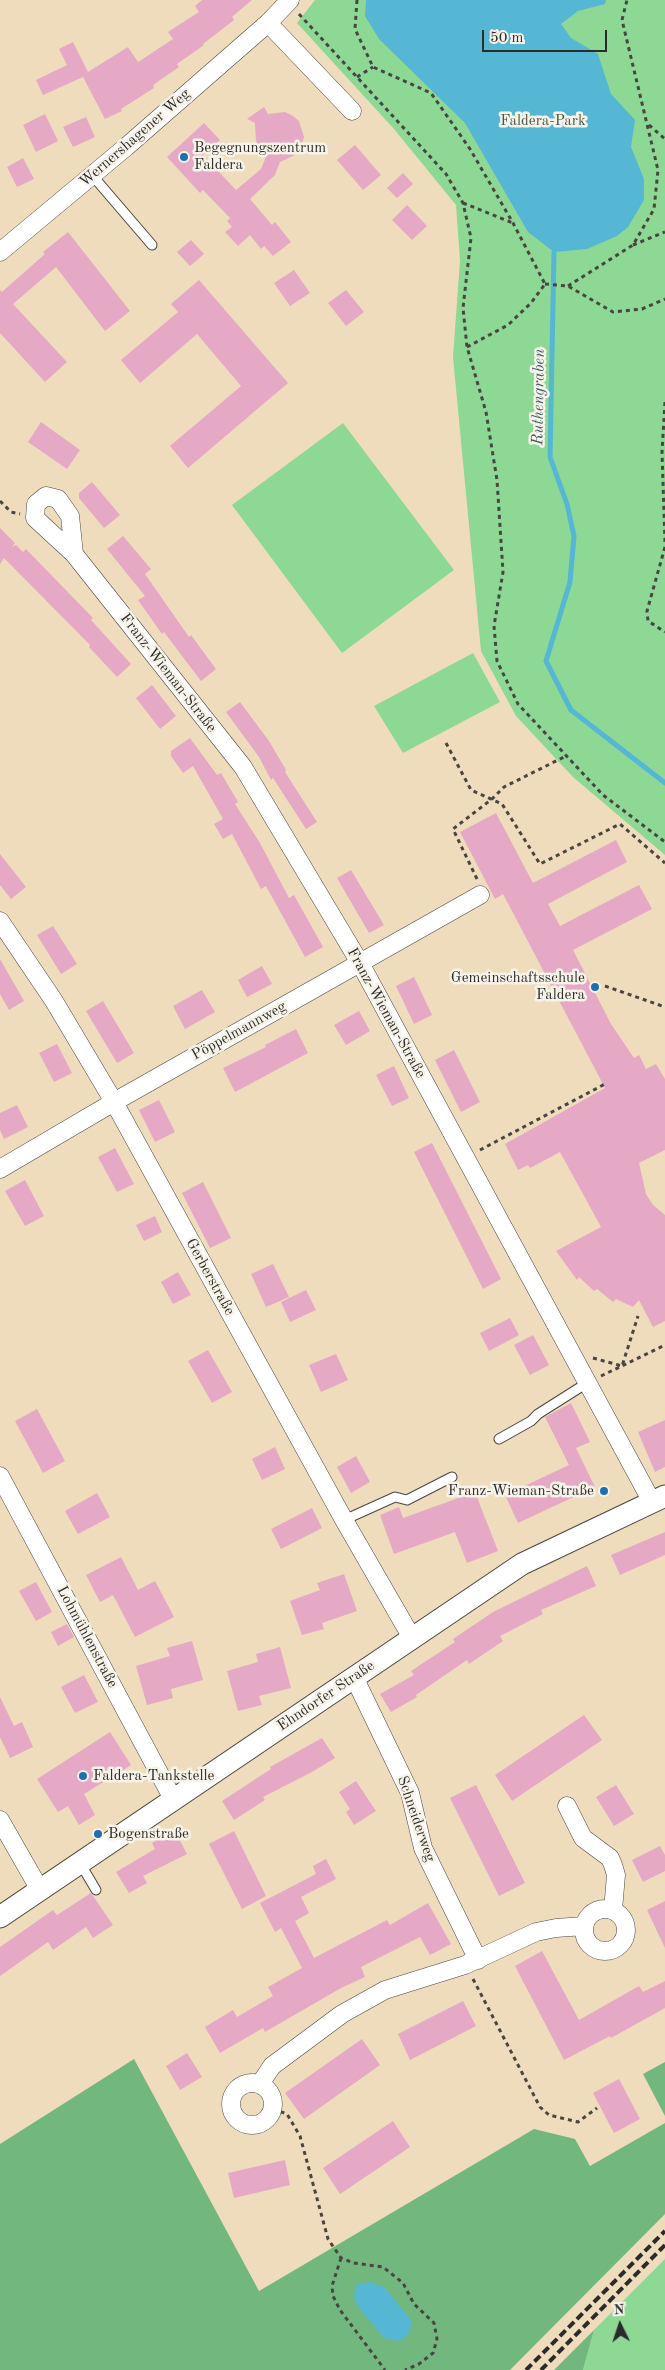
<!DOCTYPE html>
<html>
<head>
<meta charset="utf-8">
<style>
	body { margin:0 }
	#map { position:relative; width:665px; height:2370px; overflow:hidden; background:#efdcbc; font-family:"Old Standard TT",serif }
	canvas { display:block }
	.north { position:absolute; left:595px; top:2300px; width:50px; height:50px; -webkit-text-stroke:4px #f7f3e8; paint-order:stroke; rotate:356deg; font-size:14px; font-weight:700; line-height:20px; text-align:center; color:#2b2b2b }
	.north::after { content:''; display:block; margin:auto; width:18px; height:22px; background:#2b2b2b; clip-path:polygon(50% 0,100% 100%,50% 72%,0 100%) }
	.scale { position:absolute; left:482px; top:30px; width:125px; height:22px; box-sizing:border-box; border:2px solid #2b2b2b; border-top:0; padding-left:6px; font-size:15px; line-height:18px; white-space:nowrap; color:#2b2b2b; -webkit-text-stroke:4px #f7f3e8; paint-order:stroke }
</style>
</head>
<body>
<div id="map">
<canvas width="665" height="2370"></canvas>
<div class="north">N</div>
<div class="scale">50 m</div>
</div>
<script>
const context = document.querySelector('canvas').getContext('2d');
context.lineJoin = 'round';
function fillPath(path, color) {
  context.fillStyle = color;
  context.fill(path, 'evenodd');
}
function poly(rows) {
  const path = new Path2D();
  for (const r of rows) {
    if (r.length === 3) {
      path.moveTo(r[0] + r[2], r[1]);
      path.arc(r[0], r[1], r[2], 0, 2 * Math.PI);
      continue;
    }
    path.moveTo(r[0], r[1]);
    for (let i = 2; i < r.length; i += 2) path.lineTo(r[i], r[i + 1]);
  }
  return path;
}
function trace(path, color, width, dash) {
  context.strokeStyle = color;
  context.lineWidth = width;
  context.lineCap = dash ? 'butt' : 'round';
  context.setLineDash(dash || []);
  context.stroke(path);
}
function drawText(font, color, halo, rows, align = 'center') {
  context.font = font + ' "Old Standard TT",serif';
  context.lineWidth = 5;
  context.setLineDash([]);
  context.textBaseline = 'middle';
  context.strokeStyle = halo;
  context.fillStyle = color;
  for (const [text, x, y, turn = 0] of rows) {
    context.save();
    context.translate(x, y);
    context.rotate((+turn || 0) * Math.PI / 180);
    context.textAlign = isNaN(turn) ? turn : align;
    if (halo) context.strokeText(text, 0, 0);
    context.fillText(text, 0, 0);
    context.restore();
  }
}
const green = poly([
	[315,0,665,0,665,855,573,777,516,716,481,651,453,357,460,261,456,205,394,129,297,23],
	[343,423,454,570,342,653,232,505],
	[473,653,500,702,403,753,374,706],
	[665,2259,665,2370,583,2370,594,2330]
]);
const forest = poly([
	[134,2059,259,2291,534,2129,575,2139,590,2166,665,2123,665,2214,510,2370,0,2370,0,2144],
	[665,2062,665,2116,643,2074],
	[594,2330,583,2370,554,2370]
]);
const water = poly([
	[366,0,606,0,605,4,578,11,561,24,571,38,598,54,611,94,635,120,631,147,644,179,644,200,628,227,617,236,587,249,554,252,528,232,465,123,379,39,365,16],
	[370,2282,384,2287,411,2320,410,2332,400,2341,384,2338,358,2307,354,2296,357,2284]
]);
const stream = poly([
	[554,252,550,457,567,504,574,536,570,582,546,661,571,710,665,783]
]);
const building = poly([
	[202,0,252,0,232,17,234,20,203,44,204,45,177,64,179,67,153,85,154,88,121,109,122,111,105,119,83,77,43,95,36,80,67,65,59,49,73,42,88,72,128,47,138,62,173,39,168,32,199,12,195,6],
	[264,107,268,114,285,112,293,116,299,121,304,137,299,150,293,156,280,162,275,175,250,199,272,225,275,222,291,242,273,256,264,246,261,249,250,235,238,246,225,232,232,227,227,221,230,218,203,190,200,193,167,157,204,123,220,140,203,155,236,190,261,169,266,157,256,141,255,123,247,119],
	[45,114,58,141,36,152,23,125],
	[86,117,95,137,73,147,63,127],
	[355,145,381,175,363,190,337,160],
	[23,158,34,179,17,187,7,167],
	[403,173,413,184,397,198,387,188],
	[407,205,427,226,412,240,392,220],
	[68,232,130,311,105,331,56,267,13,304,67,362,45,382,0,333,0,290,2,292,45,254,43,252],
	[191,240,204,254,190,266,177,252],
	[294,270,310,293,290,306,274,283],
	[199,280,288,383,188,468,170,446,241,386,197,334,140,383,121,360,178,312,171,304],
	[346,290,364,312,346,326,328,303],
	[41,422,80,450,67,469,28,442],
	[92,482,120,515,104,528,79,498,79,493],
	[0,528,15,543,12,547,16,545,23,552,26,549,93,618,91,620,131,664,117,677,89,647,90,645,4,558,0,564],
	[123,536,151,569,145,574,189,637,191,635,216,669,201,681,164,632,162,634,138,600,145,596,107,549],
	[152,685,176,716,160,729,136,698],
	[240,702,269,741,286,770,285,772,317,822,306,829,273,778,271,780,259,757,226,712],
	[190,738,217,775,221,773,238,802,235,804,260,843,289,898,294,895,323,947,305,957,266,886,261,889,232,834,223,839,214,824,223,819,193,766,183,773,171,756,171,751],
	[496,813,533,883,616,840,627,862,548,904,560,926,639,885,652,909,573,950,611,1024,634,1058,639,1055,646,1069,656,1064,665,1079,665,1150,639,1163,646,1194,653,1205,665,1215,665,1321,653,1327,639,1300,633,1307,616,1299,613,1302,597,1289,594,1291,579,1277,577,1280,556,1251,601,1227,560,1152,530,1168,528,1165,518,1170,505,1144,605,1088,503,894,495,899,460,832],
	[0,854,26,887,11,899,0,885],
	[351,870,384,925,369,933,337,878],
	[53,926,77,964,61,974,37,935],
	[0,959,24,1001,9,1010,0,994],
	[262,966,272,984,247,997,238,980],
	[414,977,432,1015,414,1024,396,986],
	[202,990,215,1012,185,1029,173,1006],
	[103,1001,134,1053,117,1063,86,1011],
	[359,1011,370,1031,346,1045,334,1025],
	[296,1029,308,1053,235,1092,223,1068,266,1047,265,1045],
	[57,1044,72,1073,54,1082,39,1053],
	[454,1050,480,1102,461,1112,435,1060],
	[394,1066,409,1098,392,1106,376,1075],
	[159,1100,175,1132,155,1142,139,1110],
	[17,1105,28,1127,4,1139,0,1130,0,1113],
	[432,1143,501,1279,483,1289,414,1152],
	[115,1148,134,1184,117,1192,98,1157],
	[25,1180,44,1216,25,1226,5,1191],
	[203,1182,231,1238,210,1248,182,1193],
	[155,1216,162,1232,144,1241,136,1225],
	[273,1264,289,1297,266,1307,251,1274],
	[178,1272,191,1295,173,1304,161,1282],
	[306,1290,316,1310,290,1322,281,1302],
	[510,1318,519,1335,489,1351,480,1333],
	[533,1335,549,1365,530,1375,514,1345],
	[208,1350,232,1392,212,1403,188,1361],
	[336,1354,348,1380,321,1392,309,1365],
	[571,1403,590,1442,576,1448,595,1487,518,1523,505,1495,569,1465,545,1417],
	[37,1409,65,1461,43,1473,15,1421],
	[665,1420,665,1467,655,1472,638,1432],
	[275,1447,285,1469,262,1480,252,1459],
	[356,1456,370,1482,351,1493,337,1467],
	[475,1492,498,1551,467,1563,455,1532,394,1554,380,1515,399,1507,403,1518],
	[97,1493,110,1517,78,1534,65,1511],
	[312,1508,322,1528,281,1549,271,1529],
	[665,1532,665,1555,620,1575,611,1555],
	[121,1557,138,1590,155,1581,174,1617,135,1637,113,1595,100,1602,86,1575],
	[587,1566,596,1586,541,1610,543,1614,500,1636,503,1641,469,1664,467,1660,416,1695,417,1697,391,1712,380,1694,414,1675,411,1671,455,1642,453,1639,493,1612],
	[344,1574,357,1611,322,1623,324,1629,302,1635,290,1601,320,1590,317,1583],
	[36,1582,52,1612,36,1621,19,1591],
	[67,1624,74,1637,58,1646,51,1632],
	[192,1641,203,1680,171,1689,173,1698,147,1705,136,1666,170,1656,167,1648],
	[280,1647,291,1688,259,1696,262,1705,238,1711,227,1671,258,1662,256,1654],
	[84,1675,98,1702,75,1713,61,1687],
	[0,1697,14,1726,22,1722,33,1747,10,1758,0,1737],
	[584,1715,602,1740,512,1801,495,1775],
	[110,1732,131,1765,84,1794,95,1815,79,1825,68,1806,58,1812,37,1779],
	[322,1738,335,1758,312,1772,263,1797,265,1800,234,1820,222,1801,271,1769,270,1767],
	[356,1781,376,1811,354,1825,346,1812,350,1809,339,1792],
	[476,1785,525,1883,499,1896,450,1798],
	[616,1785,634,1814,614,1826,596,1797],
	[175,1831,187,1854,143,1876,147,1883,129,1893,116,1872,155,1849,152,1843],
	[234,1831,266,1896,242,1909,209,1844],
	[660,1846,665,1855,665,1871,643,1882,632,1860],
	[326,1859,336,1879,301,1897,309,1913,295,1921,314,1958,387,1920,390,1925,428,1903,451,1944,430,1955,420,1937,361,1967,365,1977,341,1988,265,2032,263,2028,220,2053,205,2027,233,2010,237,2017,273,1996,268,1987,302,1968,281,1928,275,1932,260,1903,316,1874,313,1866],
	[91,1893,113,1925,93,1938,86,1927,53,1950,48,1942,0,1976,0,1947,53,1910,57,1915],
	[665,1901,665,1948,647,1910],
	[542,1951,579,2020,639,1986,643,1992,665,1981,665,2008,611,2038,610,2036,564,2060,515,1966],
	[463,2001,476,2026,410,2060,398,2034],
	[362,2039,380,2065,304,2119,285,2093],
	[187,2053,202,2077,180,2090,166,2066],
	[619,2079,640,2119,614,2133,593,2093],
	[393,2121,410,2147,340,2194,323,2168],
	[285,2160,290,2185,234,2198,228,2173]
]);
const path = poly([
	[357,0,355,29,373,67,431,93,470,149,513,223,545,284],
	[299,14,446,174,463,203,471,238,463,308,467,347,486,412,497,480,503,572,494,626,497,661,518,704,603,795,665,842],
	[357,77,373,67],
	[649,125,665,139],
	[463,203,513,223],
	[633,245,665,232],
	[545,284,568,286,613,312,642,309,665,299],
	[568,286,633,245,654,209,658,170,622,20,627,0],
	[467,347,508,325,531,303,545,284],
	[665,402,662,452,665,542],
	[0,501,11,512,20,514],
	[665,547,647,611,648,621,665,632],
	[446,743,471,790,502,804,540,864,620,824,665,863],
	[477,879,453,829,492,799,504,787,566,756],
	[605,986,665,1007],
	[480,1150,605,1084],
	[593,1358,622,1366,638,1316],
	[601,1376,665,1345],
	[473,1979,540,2107,549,2115,578,2122,597,2108],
	[273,2109,287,2114,300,2136,328,2239,341,2258,354,2263,383,2267,403,2283,414,2304,434,2323,437,2339,433,2353,419,2364,405,2370],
	[341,2258,332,2286,333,2296,340,2310,385,2370]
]);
const service = poly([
	[92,175,152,245],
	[499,1439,531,1421,538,1414,587,1383],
	[344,1520,395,1497,407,1500,452,1477],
	[80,1863,96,1890]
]);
const minor = poly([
	[268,23,352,111],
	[0,252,126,147,268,23,290,0],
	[74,554,35,518,36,504,46,496,58,499,70,516,74,554,243,767,360,963,652,1502],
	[0,921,54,1001,114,1102,344,1520,412,1638],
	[0,1169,114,1102,480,895],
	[0,1476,173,1799],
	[354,1677,410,1793,423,1848,478,1960],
	[567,1806,583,1838,610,1858,613,1865,616,1875,613,1910],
	[0,1820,40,1890],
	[605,1930,21],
	[252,2104,21],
	[260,2084,272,2066,342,2014,385,1990,465,1965,536,1932,556,1928,584,1926]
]);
const tertiary = poly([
	[0,1917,522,1564,665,1496]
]);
const rail = poly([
	[526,2370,665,2231],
	[541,2370,665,2245]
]);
const markers = [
	[184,157,5,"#1f6fb2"],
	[595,987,5,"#1f6fb2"],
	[604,1491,5,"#1f6fb2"],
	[83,1776,5,"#1f6fb2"],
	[98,1834,5,"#1f6fb2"]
];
const parkNames = [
	["Faldera-Park",543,121]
];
const streetNames = [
	["Wernershagener Weg",135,138,-41],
	["Franz-Wieman-Straße",168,673,52],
	["Franz-Wieman-Straße",386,1013,61],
	["Pöppelmannweg",239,1031,-29],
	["Gerberstraße",210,1277,61],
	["Lohmühlenstraße",87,1637,62],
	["Ehndorfer Straße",326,1696,-34],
	["Schneiderweg",416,1819,71]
];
const poiNames = [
	["Begegnungszentrum",194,148],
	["Faldera",194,165],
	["Gemeinschaftsschule",585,978,"right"],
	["Faldera",585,995,"right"],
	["Franz-Wieman-Straße",594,1491,"right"],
	["Faldera-Tankstelle",93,1776],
	["Bogenstraße",108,1834]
];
const waterNames = [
	["Ruthengraben",539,397,-89]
];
fillPath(green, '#8dd894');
fillPath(forest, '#72b87e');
fillPath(water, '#55b7d3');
trace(stream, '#55b7d3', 5);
fillPath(building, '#e5a9c6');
trace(service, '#484641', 11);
trace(minor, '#484641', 19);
trace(tertiary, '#484641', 23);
trace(path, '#484641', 3, [4, 4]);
trace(service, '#fff', 9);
trace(minor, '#fff', 18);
trace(tertiary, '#fff', 21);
trace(rail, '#2b2b2b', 4, [8, 4]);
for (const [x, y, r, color] of markers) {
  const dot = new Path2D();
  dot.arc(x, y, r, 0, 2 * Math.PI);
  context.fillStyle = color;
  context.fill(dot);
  trace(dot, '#f7f3e8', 2);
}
drawText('15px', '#445645', '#f7f3e8', parkNames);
drawText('15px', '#2b2b2b', '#f7f3e8', streetNames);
drawText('15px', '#2b2b2b', '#f7f3e8', poiNames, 'left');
drawText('italic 16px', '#3a5c66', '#f7f3e8', waterNames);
</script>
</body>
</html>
